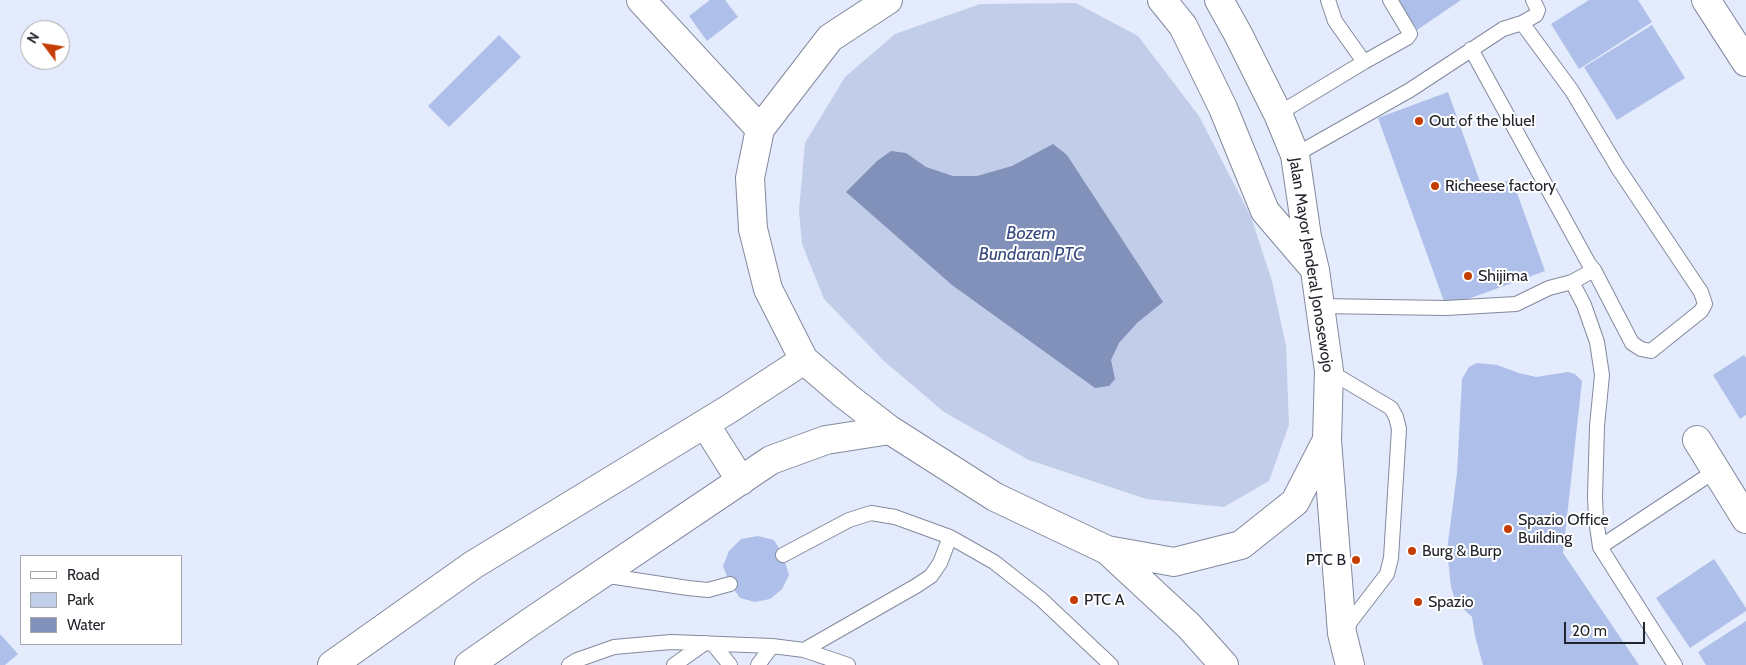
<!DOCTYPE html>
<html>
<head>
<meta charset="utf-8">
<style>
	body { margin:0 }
	#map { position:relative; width:1746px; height:665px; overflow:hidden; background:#e4ebfc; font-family:Cabin,sans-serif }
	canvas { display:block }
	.legend { position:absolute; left:20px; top:555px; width:162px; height:90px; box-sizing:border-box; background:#fff; border:1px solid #a6a7aa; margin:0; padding:6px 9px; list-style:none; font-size:15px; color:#21242b }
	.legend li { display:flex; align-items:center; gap:10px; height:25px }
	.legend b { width:25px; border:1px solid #a6a7aa }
	.north { position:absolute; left:20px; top:20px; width:50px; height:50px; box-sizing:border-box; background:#fff; border:1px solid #a6a7aa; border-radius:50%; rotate:301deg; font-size:14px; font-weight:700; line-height:20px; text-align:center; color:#21242b }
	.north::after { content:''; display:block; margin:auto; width:18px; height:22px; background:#c43d02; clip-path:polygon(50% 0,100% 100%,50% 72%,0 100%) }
	.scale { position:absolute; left:1564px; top:622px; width:81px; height:22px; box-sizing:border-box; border:2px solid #21242b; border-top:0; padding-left:6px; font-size:15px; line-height:18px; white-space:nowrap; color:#21242b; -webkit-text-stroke:4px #fff; paint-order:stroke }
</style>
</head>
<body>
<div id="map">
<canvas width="1746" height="665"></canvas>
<ul class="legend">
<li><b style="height:6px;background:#fff"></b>Road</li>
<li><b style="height:14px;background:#c2cde9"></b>Park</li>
<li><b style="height:14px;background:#8191b9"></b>Water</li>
</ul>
<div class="north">N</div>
<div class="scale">20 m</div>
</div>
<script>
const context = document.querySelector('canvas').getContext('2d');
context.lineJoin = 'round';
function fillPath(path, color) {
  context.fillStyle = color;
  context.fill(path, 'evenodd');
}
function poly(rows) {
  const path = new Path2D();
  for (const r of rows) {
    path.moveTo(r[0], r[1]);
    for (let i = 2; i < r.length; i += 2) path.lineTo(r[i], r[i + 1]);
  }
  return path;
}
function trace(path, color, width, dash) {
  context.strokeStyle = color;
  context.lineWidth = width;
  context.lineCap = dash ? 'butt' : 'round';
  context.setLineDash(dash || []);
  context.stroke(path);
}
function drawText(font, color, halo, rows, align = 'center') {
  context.font = font + ' Cabin,sans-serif';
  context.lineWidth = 4;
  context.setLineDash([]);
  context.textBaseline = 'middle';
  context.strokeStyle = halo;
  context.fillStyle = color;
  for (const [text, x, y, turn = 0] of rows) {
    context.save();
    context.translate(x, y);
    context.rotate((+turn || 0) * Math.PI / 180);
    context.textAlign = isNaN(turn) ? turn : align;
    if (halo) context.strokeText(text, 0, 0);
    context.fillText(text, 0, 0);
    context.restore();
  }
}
const green = poly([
	[1076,3,1138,36,1199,116,1251,217,1272,281,1286,346,1289,425,1269,481,1224,507,1146,499,1029,460,944,412,884,361,824,299,802,244,799,211,805,143,845,77,895,34,980,4]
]);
const water = poly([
	[1053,144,1067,155,1163,302,1137,323,1119,343,1111,360,1115,379,1109,386,1095,388,952,285,846,192,877,161,891,151,906,153,926,167,953,176,977,176,1012,166]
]);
const building = poly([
	[710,0,725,0,738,17,707,41,689,16],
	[1397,0,1461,0,1417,30],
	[1589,0,1638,0,1652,22,1579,69,1551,24],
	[1652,25,1685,78,1617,120,1584,67],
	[499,35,521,57,449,127,428,106],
	[1448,92,1483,190,1512,179,1545,271,1446,307,1378,118],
	[1744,355,1746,358,1746,415,1740,419,1713,375],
	[1477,363,1497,365,1519,373,1536,377,1568,372,1575,374,1582,381,1563,553,1639,665,1483,665,1475,636,1472,617,1456,602,1451,587,1447,550,1457,473,1462,379,1469,367],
	[758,536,774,540,783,555,789,575,782,589,770,599,755,602,740,598,730,584,723,566,729,551,741,539],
	[1714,559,1746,608,1746,611,1690,648,1656,598],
	[1746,621,1746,665,1706,665,1698,652],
	[0,634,18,654,5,665,0,665]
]);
const lane = poly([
	[1328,0,1335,21,1364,62],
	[1471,49,1589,264,1594,270,1632,343,1641,349,1651,351,1701,311,1705,304,1701,292,1618,168,1572,91,1522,23],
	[1278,114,1364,62,1407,38,1410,34,1408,30,1390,0],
	[1295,155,1410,90,1503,29,1522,23,1536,15,1538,10,1533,0],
	[1572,282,1584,305,1597,342,1602,375,1597,426,1595,497,1596,519,1600,547,1675,665],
	[1319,306,1446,308,1516,304,1549,288,1572,282,1594,270],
	[1329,371,1391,408,1396,417,1399,429,1391,558,1387,574,1344,630],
	[1600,547,1715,471],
	[783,555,849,520,871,513,895,517,950,537,994,562,1041,599,1111,665],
	[602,575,688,588,708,590,730,584],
	[713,644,730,665],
	[804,650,916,586,931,576,940,563,950,537],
	[569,665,577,660,614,647,671,642,772,646,804,650,848,665],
	[674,665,705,643],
	[758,665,772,646]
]);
const street = poly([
	[641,0,760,129],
	[1706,0,1746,62],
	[1697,440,1746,519]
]);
const secondary = poly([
	[888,0,830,38,760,129,750,178,753,229,768,289,804,360,846,396,890,430,995,497,1107,550,1189,626,1224,665],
	[1162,0,1183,26,1223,108,1265,211,1312,266],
	[1219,0,1238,34,1278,114,1295,155,1307,237,1315,270,1329,371,1327,440,1342,633,1350,665],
	[705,424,741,481],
	[1107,550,1174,562,1241,545,1295,502,1327,440],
	[332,665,473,565,729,409,804,360],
	[469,665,529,623,771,460,826,440,890,430]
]);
const markers = [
	[1419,121,5,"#c43d02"],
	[1435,186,5,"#c43d02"],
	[1468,276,5,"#c43d02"],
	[1508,529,5,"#c43d02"],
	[1412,551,5,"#c43d02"],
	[1356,560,5,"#c43d02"],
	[1074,600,5,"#c43d02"],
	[1418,602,5,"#c43d02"]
];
const poiNames = [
	["Out of the blue!",1429,121],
	["Richeese factory",1445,186],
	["Shijima",1478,276],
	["Spazio Office",1518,520],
	["Building",1518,538],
	["Burg & Burp",1422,551],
	["PTC B",1346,560,"right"],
	["PTC A",1084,600],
	["Spazio",1428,602]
];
const streetNames = [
	["Jalan Mayor Jenderal Jonosewojo",1311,265,81]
];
const waterNames = [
	["Bozem",1031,234],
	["Bundaran PTC",1031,255]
];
fillPath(green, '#c2cde9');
fillPath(water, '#8191b9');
fillPath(building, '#aebfe9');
trace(lane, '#838a9d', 16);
trace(street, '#838a9d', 30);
trace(secondary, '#838a9d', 30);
trace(lane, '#fff', 14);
trace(street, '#fff', 28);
trace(secondary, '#fff', 28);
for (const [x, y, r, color] of markers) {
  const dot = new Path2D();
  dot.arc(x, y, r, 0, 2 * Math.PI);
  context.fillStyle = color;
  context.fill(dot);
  trace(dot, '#fff', 2);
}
drawText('16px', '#21242b', '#fff', poiNames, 'left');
drawText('16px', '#21242b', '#fff', streetNames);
drawText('italic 18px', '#384a80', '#fff', waterNames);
</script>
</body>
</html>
